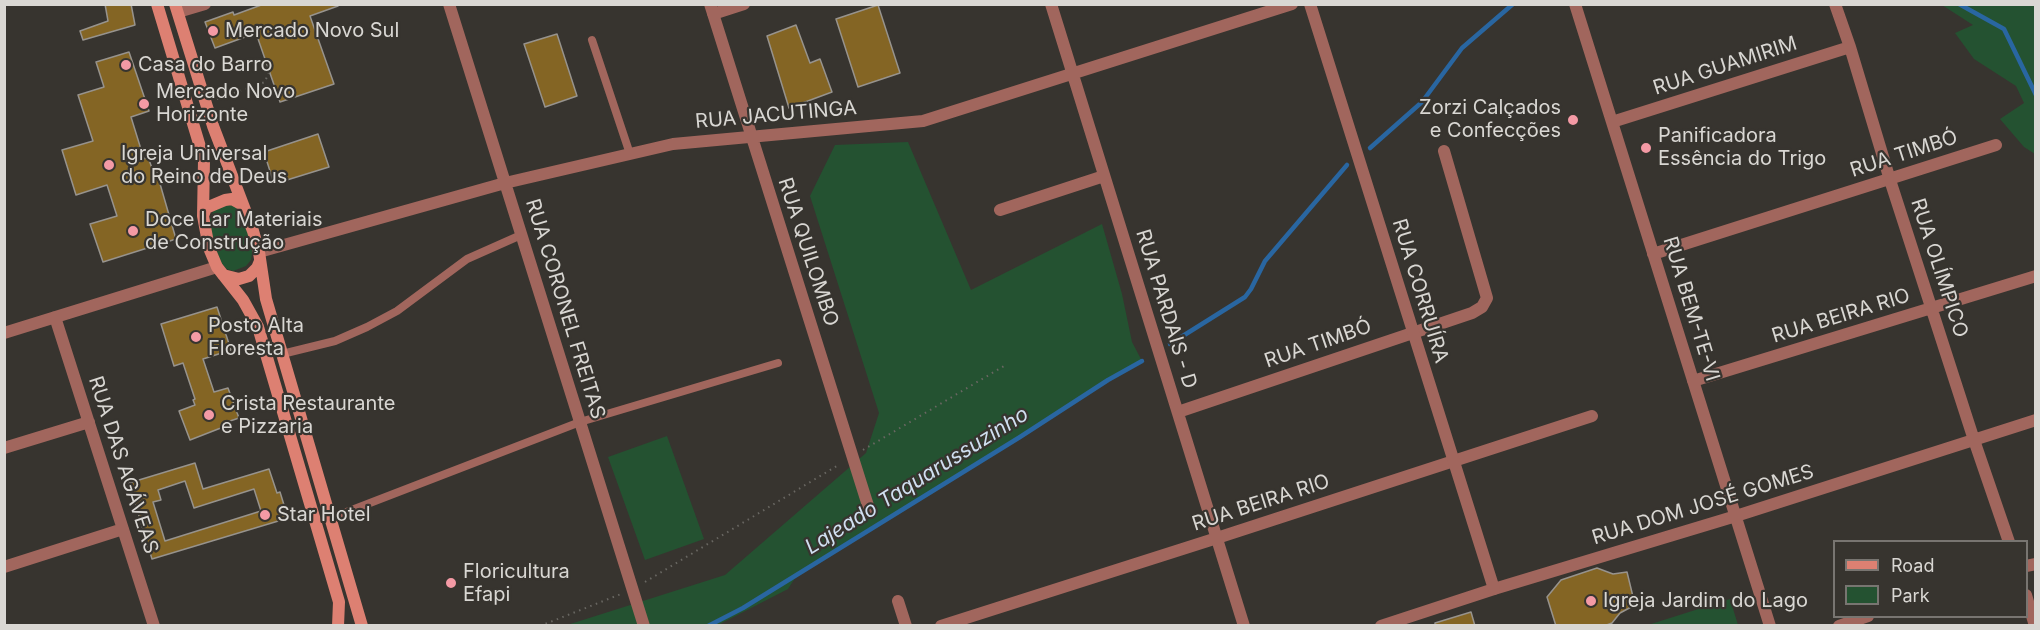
<!DOCTYPE html>
<html>
<head>
<meta charset="utf-8">
<style>
	body { margin:0 }
	#map { position:relative; width:2040px; height:630px; overflow:hidden; background:#37342f; font-family:Inter,sans-serif }
	canvas { display:block }
	.frame { position:absolute; inset:0; border:6px solid #d9d7d3; pointer-events:none }
	.legend { position:absolute; left:1833px; top:540px; width:195px; height:78px; box-sizing:border-box; background:#37342f; border:2px solid #787571; margin:0; padding:8px 10px; list-style:none; font-size:18px; color:#d9d7d3 }
	.legend li { display:flex; align-items:center; gap:12px; height:30px }
	.legend b { width:30px; border:2px solid #787571 }
</style>
</head>
<body>
<div id="map">
<canvas width="2040" height="630"></canvas>
<div class="frame"></div>
<ul class="legend">
<li><b style="height:8px;background:#dd8072"></b>Road</li>
<li><b style="height:16px;background:#245231"></b>Park</li>
</ul>
</div>
<script>
const context = document.querySelector('canvas').getContext('2d');
context.lineJoin = 'round';
function fillPath(path, color) {
  context.fillStyle = color;
  context.fill(path, 'evenodd');
}
function poly(rows) {
  const path = new Path2D();
  for (const r of rows) {
    path.moveTo(r[0], r[1]);
    for (let i = 2; i < r.length; i += 2) path.lineTo(r[i], r[i + 1]);
  }
  return path;
}
function trace(path, color, width, dash) {
  context.strokeStyle = color;
  context.lineWidth = width;
  context.lineCap = dash ? 'butt' : 'round';
  context.setLineDash(dash || []);
  context.stroke(path);
}
function drawText(font, color, halo, rows, align = 'center') {
  context.font = font + ' Inter,sans-serif';
  context.lineWidth = 4.5;
  context.setLineDash([]);
  context.textBaseline = 'middle';
  context.strokeStyle = halo;
  context.fillStyle = color;
  for (const [text, x, y, turn = 0] of rows) {
    context.save();
    context.translate(x, y);
    context.rotate((+turn || 0) * Math.PI / 180);
    context.textAlign = isNaN(turn) ? turn : align;
    if (halo) context.strokeText(text, 0, 0);
    context.fillText(text, 0, 0);
    context.restore();
  }
}
const green = poly([
	[1942,5,2035,5,2035,154,2024,147,2000,119,2024,103,2016,86,1974,59,1955,33,1973,25],
	[908,142,971,290,1102,224,1122,294,1132,342,1142,361,1108,380,1020,437,797,575,788,589,718,625,564,626,725,575,866,453,879,413,810,196,835,145],
	[233,205,238,208,252,243,252,253,251,260,246,266,233,271,227,269,222,264,215,247,209,221,214,210,220,206],
	[667,436,704,539,645,560,608,457],
	[1730,599,1738,625,1648,625]
]);
const stream = poly([
	[1959,4,2004,29,2036,95],
	[1370,148,1422,102,1462,48,1513,4],
	[1170,344,1245,297,1251,289,1265,261,1347,165],
	[708,626,743,608,1020,437,1108,380,1142,361]
]);
const building = poly([
	[105,4,131,4,135,25,83,40,80,31,108,21,105,4],
	[264,4,338,4,338,6,310,16,334,84,280,102,256,33,215,48,205,22,233,12,234,15,264,4],
	[878,5,900,73,858,87,836,19,878,5],
	[796,25,810,63,820,59,832,92,789,108,767,36,796,25],
	[557,34,577,96,545,107,524,44,557,34],
	[129,52,149,111,131,117,144,159,148,157,153,171,156,170,176,239,103,262,90,224,117,216,107,185,76,195,62,150,93,141,78,95,104,87,96,62,129,52],
	[318,134,329,167,274,184,264,152,318,134],
	[217,307,231,350,203,359,214,392,228,388,239,418,230,421,231,424,190,440,179,411,195,405,193,400,195,399,183,363,174,366,161,324,217,307],
	[195,463,203,489,269,469,277,493,280,492,284,505,281,506,285,519,152,559,129,483,195,463],
	[185,481,194,508,254,489,261,511,165,541,153,502,161,500,158,490,185,481],
	[1597,568,1613,574,1627,572,1635,605,1620,613,1612,623,1604,626,1556,626,1547,597,1561,580,1597,568],
	[1471,612,1475,626,1435,626,1435,623,1471,612]
]);
const path = poly([
	[217,99,265,82,269,71],
	[863,450,1004,366],
	[645,582,840,464],
	[540,626,621,594]
]);
const service = poly([
	[592,40,630,154],
	[282,354,335,341,367,327,397,311,467,259,521,235],
	[331,518,580,422,778,363]
]);
const minor = poly([
	[449,4,644,626],
	[710,4,870,512],
	[1051,4,1244,626],
	[1575,4,1770,626],
	[1835,4,1850,47,1890,180,1974,440,2009,542],
	[178,12,205,4],
	[713,14,744,4],
	[1612,122,1850,47],
	[1000,210,1104,176],
	[259,252,505,183,673,144,923,121,1292,4],
	[1653,254,1996,145],
	[55,317,154,626],
	[4,333,217,267],
	[1693,381,2036,276],
	[1178,412,1472,313,1482,307,1487,298,1444,151],
	[4,448,89,422],
	[2026,566,2036,564],
	[4,567,123,529],
	[2026,595,2035,626],
	[898,601,906,626],
	[941,626,1217,538,1592,416],
	[1381,626,1494,589,1736,516,2036,420],
	[1839,626,1868,616]
]);
const tertiary = poly([
	[1310,4,1494,589]
]);
const secondary = poly([
	[157,4,204,160,203,216,209,248,217,267,243,300,258,327,339,602,338,626],
	[175,4,213,126,253,231,259,252,266,299,362,626],
	[203,216,206,208,225,200,232,199,241,204],
	[223,275,239,279,249,276,257,268,260,261]
]);
const markers = [
	[213,31,6,"#f49aa5"],
	[126,65,6,"#f49aa5"],
	[144,104,6,"#f49aa5"],
	[1573,120,6,"#f49aa5"],
	[1646,148,6,"#f49aa5"],
	[109,165,6,"#f49aa5"],
	[133,231,6,"#f49aa5"],
	[196,337,6,"#f49aa5"],
	[209,415,6,"#f49aa5"],
	[265,515,6,"#f49aa5"],
	[451,583,6,"#f49aa5"],
	[1591,601,6,"#f49aa5"]
];
const poiNames = [
	["Mercado Novo Sul",225,31],
	["Casa do Barro",138,65],
	["Mercado Novo",156,92],
	["Horizonte",156,115],
	["Zorzi Calçados",1561,108,"right"],
	["e Confecções",1561,131,"right"],
	["Panificadora",1658,136],
	["Essência do Trigo",1658,159],
	["Igreja Universal",121,154],
	["do Reino de Deus",121,177],
	["Doce Lar Materiais",145,220],
	["de Construção",145,243],
	["Posto Alta",208,326],
	["Floresta",208,349],
	["Crista Restaurante",221,404],
	["e Pizzaria",221,427],
	["Star Hotel",277,515],
	["Floricultura",463,572],
	["Efapi",463,595],
	["Igreja Jardim do Lago",1603,601]
];
const streetNames = [
	["RUA GUAMIRIM",1725,66,-18],
	["RUA JACUTINGA",776,115,-5],
	["RUA TIMBÓ",1904,154,-18],
	["RUA QUILOMBO",808,252,72],
	["RUA OLÍMPICO",1939,268,72],
	["RUA CORRUÍRA",1420,291,73],
	["RUA CORONEL FREITAS",565,309,73],
	["RUA PARDAIS - D",1166,309,73],
	["RUA BEM-TE-VI",1691,309,73],
	["RUA BEIRA RIO",1841,316,-17],
	["RUA TIMBÓ",1318,344,-19],
	["RUA DAS AGÁVEAS",123,465,72],
	["RUA BEIRA RIO",1261,503,-18],
	["RUA DOM JOSÉ GOMES",1703,505,-17]
];
const waterNames = [
	["Lajeado Taquarussuzinho",917,481,-32]
];
fillPath(green, '#245231');
trace(stream, '#2966a1', 4.5);
fillPath(building, '#846524');
trace(building, '#97938d', 1.5);
trace(path, '#696762', 2, [1.5, 4.5]);
trace(service, '#a1665d', 8);
trace(minor, '#a1665d', 12);
trace(tertiary, '#a1665d', 12);
trace(secondary, '#dd8072', 12);
for (const [x, y, r, color] of markers) {
  const dot = new Path2D();
  dot.arc(x, y, r, 0, 2 * Math.PI);
  context.fillStyle = color;
  context.fill(dot);
  trace(dot, '#37342f', 2);
}
drawText('20px', '#d9d7d3', '#37342f', poiNames, 'left');
drawText('20px', '#d9d7d3', '#37342f', streetNames);
drawText('italic 21px', '#d0dff0', '#37342f', waterNames);
</script>
</body>
</html>
